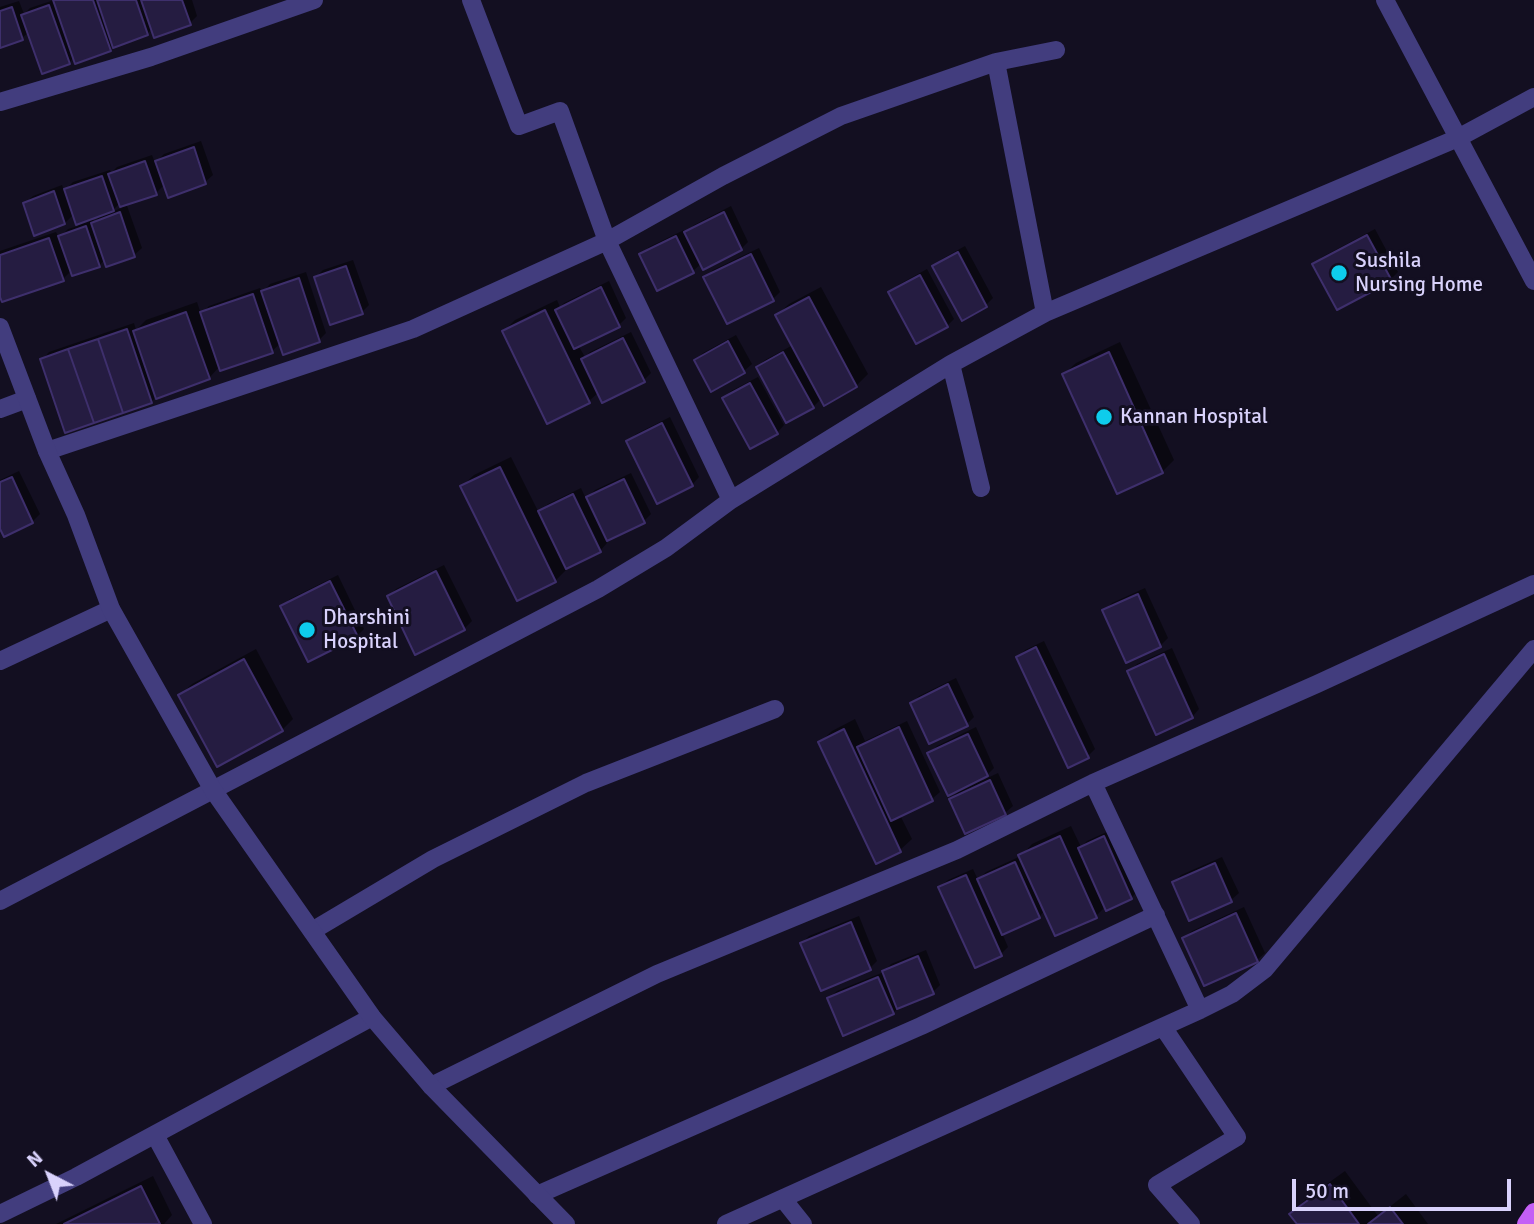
<!DOCTYPE html>
<html>
<head>
<meta charset="utf-8">
<style>
	body { margin:0 }
	#map { position:relative; width:1534px; height:1224px; overflow:hidden; background:#130f21; font-family:Signika,sans-serif }
	canvas { display:block }
	.north { position:absolute; left:14px; top:1140px; width:70px; height:70px; -webkit-text-stroke:5px #130f21; paint-order:stroke; rotate:318deg; font-size:19px; font-weight:700; line-height:28px; text-align:center; color:#d9d2fc }
	.north::after { content:''; display:block; margin:auto; width:24px; height:32px; background:#d9d2fc; clip-path:polygon(50% 0,100% 100%,50% 72%,0 100%) }
	.scale { position:absolute; left:1292px; top:1179px; width:219px; height:32px; box-sizing:border-box; border:4px solid #d9d2fc; border-top:0; padding-left:9px; font-size:21px; line-height:24px; white-space:nowrap; color:#d9d2fc; -webkit-text-stroke:5px #130f21; paint-order:stroke }
</style>
</head>
<body>
<div id="map">
<canvas width="1534" height="1224"></canvas>
<div class="north">N</div>
<div class="scale">50 m</div>
</div>
<script>
const context = document.querySelector('canvas').getContext('2d');
context.lineJoin = 'round';
function fillPath(path, color) {
  context.fillStyle = color;
  context.fill(path, 'evenodd');
}
function poly(rows) {
  const path = new Path2D();
  for (const r of rows) {
    path.moveTo(r[0], r[1]);
    for (let i = 2; i < r.length; i += 2) path.lineTo(r[i], r[i + 1]);
  }
  return path;
}
function trace(path, color, width, dash) {
  context.strokeStyle = color;
  context.lineWidth = width;
  context.lineCap = dash ? 'butt' : 'round';
  context.setLineDash(dash || []);
  context.stroke(path);
}
function drawText(font, color, halo, rows, align = 'center') {
  context.font = font + ' Signika,sans-serif';
  context.lineWidth = 6;
  context.setLineDash([]);
  context.textBaseline = 'middle';
  context.strokeStyle = halo;
  context.fillStyle = color;
  for (const [text, x, y, turn = 0] of rows) {
    context.save();
    context.translate(x, y);
    context.rotate((+turn || 0) * Math.PI / 180);
    context.textAlign = isNaN(turn) ? turn : align;
    if (halo) context.strokeText(text, 0, 0);
    context.fillText(text, 0, 0);
    context.restore();
  }
}
const shadow = poly([
	[54,0,192,0,197,16,190,23,152,29,147,34,113,46,110,49,74,57,69,63,29,32,22,38,0,46,0,7,19,1,24,14,30,8],
	[201,141,213,175,205,182,165,184,156,193,126,203,142,248,134,255,105,259,99,266,72,270,63,279,0,291,0,251,56,232,59,238,68,229,78,226,74,214,65,223,25,203,33,196,62,185,64,191,73,182,110,170,111,173,117,167,152,155,155,163,164,154],
	[120,203,122,208,111,212],
	[102,214,94,222,92,217],
	[731,206,748,242,741,249,702,263,693,271,642,254,649,247,684,230,686,233,694,225],
	[1375,229,1398,272,1391,279,1314,265,1322,257],
	[965,246,993,298,986,305,934,266,942,259],
	[759,248,780,292,773,299,706,277,713,270],
	[353,260,369,305,362,312,316,277,323,270],
	[927,269,954,319,947,326,890,293,898,285],
	[306,272,326,333,319,340,281,343,272,351,220,366,209,378,156,397,151,402,42,360,49,352,134,323,136,330,146,320,197,302,201,314,209,306,260,288,262,293,270,284],
	[609,281,626,318,619,325,578,345,585,357,590,352,631,332,651,373,644,380,599,392,589,401,548,421,504,331,515,320,557,300,560,307,564,303],
	[821,287,868,374,856,386,825,403,822,398,813,407,758,367,765,360,793,345,777,315,789,304],
	[736,335,752,364,744,371,711,389,696,360,703,353],
	[1120,342,1174,460,1162,472,1064,374,1076,363],
	[758,377,784,425,777,433,724,398,731,391],
	[670,417,699,477,692,485,628,441,636,434],
	[511,457,539,513,548,504,581,488,586,499,595,490,631,473,651,514,644,521,606,540,607,543,600,551,565,568,566,570,555,581,462,486,474,475],
	[19,471,40,514,32,522,0,529,0,480],
	[444,565,472,621,464,629,416,652,389,596,396,589],
	[338,575,364,629,357,636,282,606,290,599],
	[1145,588,1168,638,1160,646,1104,611,1112,603],
	[1044,641,1095,749,1087,757,1018,657,1025,650],
	[1172,648,1199,709,1192,717,1130,671,1137,664],
	[256,649,293,719,282,730,180,695,192,684],
	[956,678,974,717,967,724,912,703,919,696],
	[855,719,865,741,907,721,940,792,932,799,900,815,912,839,900,850,820,742,832,731],
	[976,727,994,768,981,781,998,773,1013,806,1005,813,966,832,951,799,964,786,930,753,937,746],
	[1071,826,1081,847,1087,841,1111,830,1139,890,1131,898,1106,906,1096,916,1045,910,1039,917,1002,933,1008,947,1001,954,940,887,948,880,973,869,978,880,986,872,1021,856,1032,844],
	[1222,857,1239,893,1231,900,1190,919,1174,882,1181,875],
	[1244,907,1265,953,1257,960,1184,938,1192,931],
	[859,916,877,961,870,968,802,943,809,936],
	[926,950,940,985,933,992,899,1007,893,1013,829,998,837,991,884,972,891,964],
	[1345,1171,1378,1216,1406,1194,1428,1224,1299,1224,1292,1214,1306,1199],
	[153,1176,172,1215,164,1224,56,1224]
]);
const building = poly([
	[53,0,93,0,111,51,75,64,53,0],
	[97,0,136,0,148,35,113,48,97,0],
	[141,0,182,0,191,25,154,38,141,0],
	[49,5,70,64,42,74,21,15,49,5],
	[12,7,23,40,0,48,0,11,12,7],
	[194,147,206,184,168,198,155,161,194,147],
	[145,161,157,195,120,207,108,174,145,161],
	[102,176,114,211,76,225,64,189,102,176],
	[54,191,65,224,34,236,23,203,54,191],
	[120,212,135,257,106,267,91,223,120,212],
	[724,212,742,250,703,270,684,232,724,212],
	[86,226,100,267,72,276,58,236,86,226],
	[1367,235,1392,281,1337,310,1312,264,1367,235],
	[676,236,694,273,657,291,639,254,676,236],
	[49,238,64,281,2,302,0,297,0,255,49,238],
	[958,252,987,307,962,321,932,266,958,252],
	[751,254,774,301,727,324,703,277,751,254],
	[346,266,363,314,330,325,314,277,346,266],
	[920,275,948,327,916,344,888,292,920,275],
	[299,278,320,342,283,355,261,291,299,278],
	[601,287,620,327,574,349,555,310,601,287],
	[253,294,273,353,220,371,200,312,253,294],
	[809,297,857,387,824,406,775,315,809,297],
	[545,310,590,403,547,424,502,331,545,310],
	[186,312,210,379,156,399,133,331,186,312],
	[127,329,152,403,123,413,98,339,127,329],
	[623,338,645,382,602,403,581,359,623,338],
	[98,339,123,413,94,423,68,349,98,339],
	[728,341,745,373,711,392,694,360,728,341],
	[68,349,94,423,65,433,40,359,68,349],
	[783,352,814,408,786,423,756,367,783,352],
	[1109,352,1163,473,1117,494,1062,374,1109,352],
	[750,383,778,434,750,449,722,398,750,383],
	[662,423,693,486,657,504,626,441,662,423],
	[500,467,556,582,517,601,460,486,500,467],
	[12,477,33,523,4,537,0,529,0,482,12,477],
	[624,479,645,523,607,541,586,497,624,479],
	[573,494,601,552,566,569,538,511,573,494],
	[436,571,465,630,415,655,387,596,436,571],
	[330,581,358,637,308,662,280,606,330,581],
	[1138,594,1161,647,1126,663,1102,610,1138,594],
	[1036,647,1089,758,1068,768,1016,657,1036,647],
	[1164,654,1193,718,1156,735,1127,671,1164,654],
	[244,659,283,731,217,767,178,695,244,659],
	[948,684,968,726,929,744,910,703,948,684],
	[899,727,933,801,891,821,857,747,899,727],
	[844,729,901,852,876,864,818,742,844,729],
	[968,734,988,776,948,796,927,753,968,734],
	[990,780,1006,815,965,834,949,799,990,780],
	[1060,836,1097,918,1055,936,1018,855,1060,836],
	[1104,836,1132,899,1106,911,1078,848,1104,836],
	[1015,862,1040,918,1002,935,977,879,1015,862],
	[1215,863,1232,902,1189,921,1172,882,1215,863],
	[966,875,1002,956,975,968,938,887,966,875],
	[1236,913,1258,962,1204,986,1182,938,1236,913],
	[851,922,871,970,821,991,800,943,851,922],
	[918,956,934,994,897,1009,882,971,918,956],
	[878,977,894,1014,843,1036,827,998,878,977],
	[1330,1184,1359,1224,1297,1224,1289,1214,1330,1184],
	[141,1186,160,1224,64,1224,141,1186],
	[1390,1207,1403,1224,1368,1224,1390,1207]
]);
const minor = poly([
	[471,0,519,126,560,111,607,241,731,500],
	[1385,0,1534,281],
	[996,62,1045,313],
	[0,102,151,57,314,0],
	[951,364,981,488],
	[0,409,27,399],
	[47,451,413,329,607,241,723,176,841,116,996,62,1056,50],
	[0,661,111,609],
	[1093,783,1200,1010],
	[0,901,598,589,666,548,731,500,951,364,1045,313,1458,138,1534,97],
	[312,931,433,859,586,783,775,709],
	[1163,1027,1237,1137,1157,1185,1191,1224],
	[431,1086,657,974,957,850,1093,783,1317,684,1534,584],
	[155,1135,203,1224],
	[537,1195,921,1026,1156,915],
	[783,1199,803,1224],
	[0,1214,76,1177,372,1017],
	[726,1224,1200,1010,1232,994,1265,969,1534,649]
]);
const tertiary = poly([
	[0,327,47,451,76,515,111,609,213,790,372,1017,431,1086,566,1224]
]);
const primary = poly([
	[1526,1224,1534,1212]
]);
const markers = [
	[1339,273,9,"#0eccec"],
	[1104,417,9,"#0eccec"],
	[307,630,9,"#0eccec"]
];
const poiNames = [
	["Sushila",1355,261],
	["Nursing Home",1355,285],
	["Kannan Hospital",1120,417],
	["Dharshini",323,618],
	["Hospital",323,642]
];
fillPath(shadow, '#0007');
fillPath(building, '#251c41');
trace(building, '#3e2f6c', 2);
trace(minor, '#423d7e', 18);
trace(tertiary, '#423d7e', 18);
trace(primary, '#c45ff6', 18);
for (const [x, y, r, color] of markers) {
  const dot = new Path2D();
  dot.arc(x, y, r, 0, 2 * Math.PI);
  context.fillStyle = color;
  context.fill(dot);
  trace(dot, '#130f21', 2.5);
}
drawText('21px', '#d9d2fc', '#130f21', poiNames, 'left');
</script>
</body>
</html>
